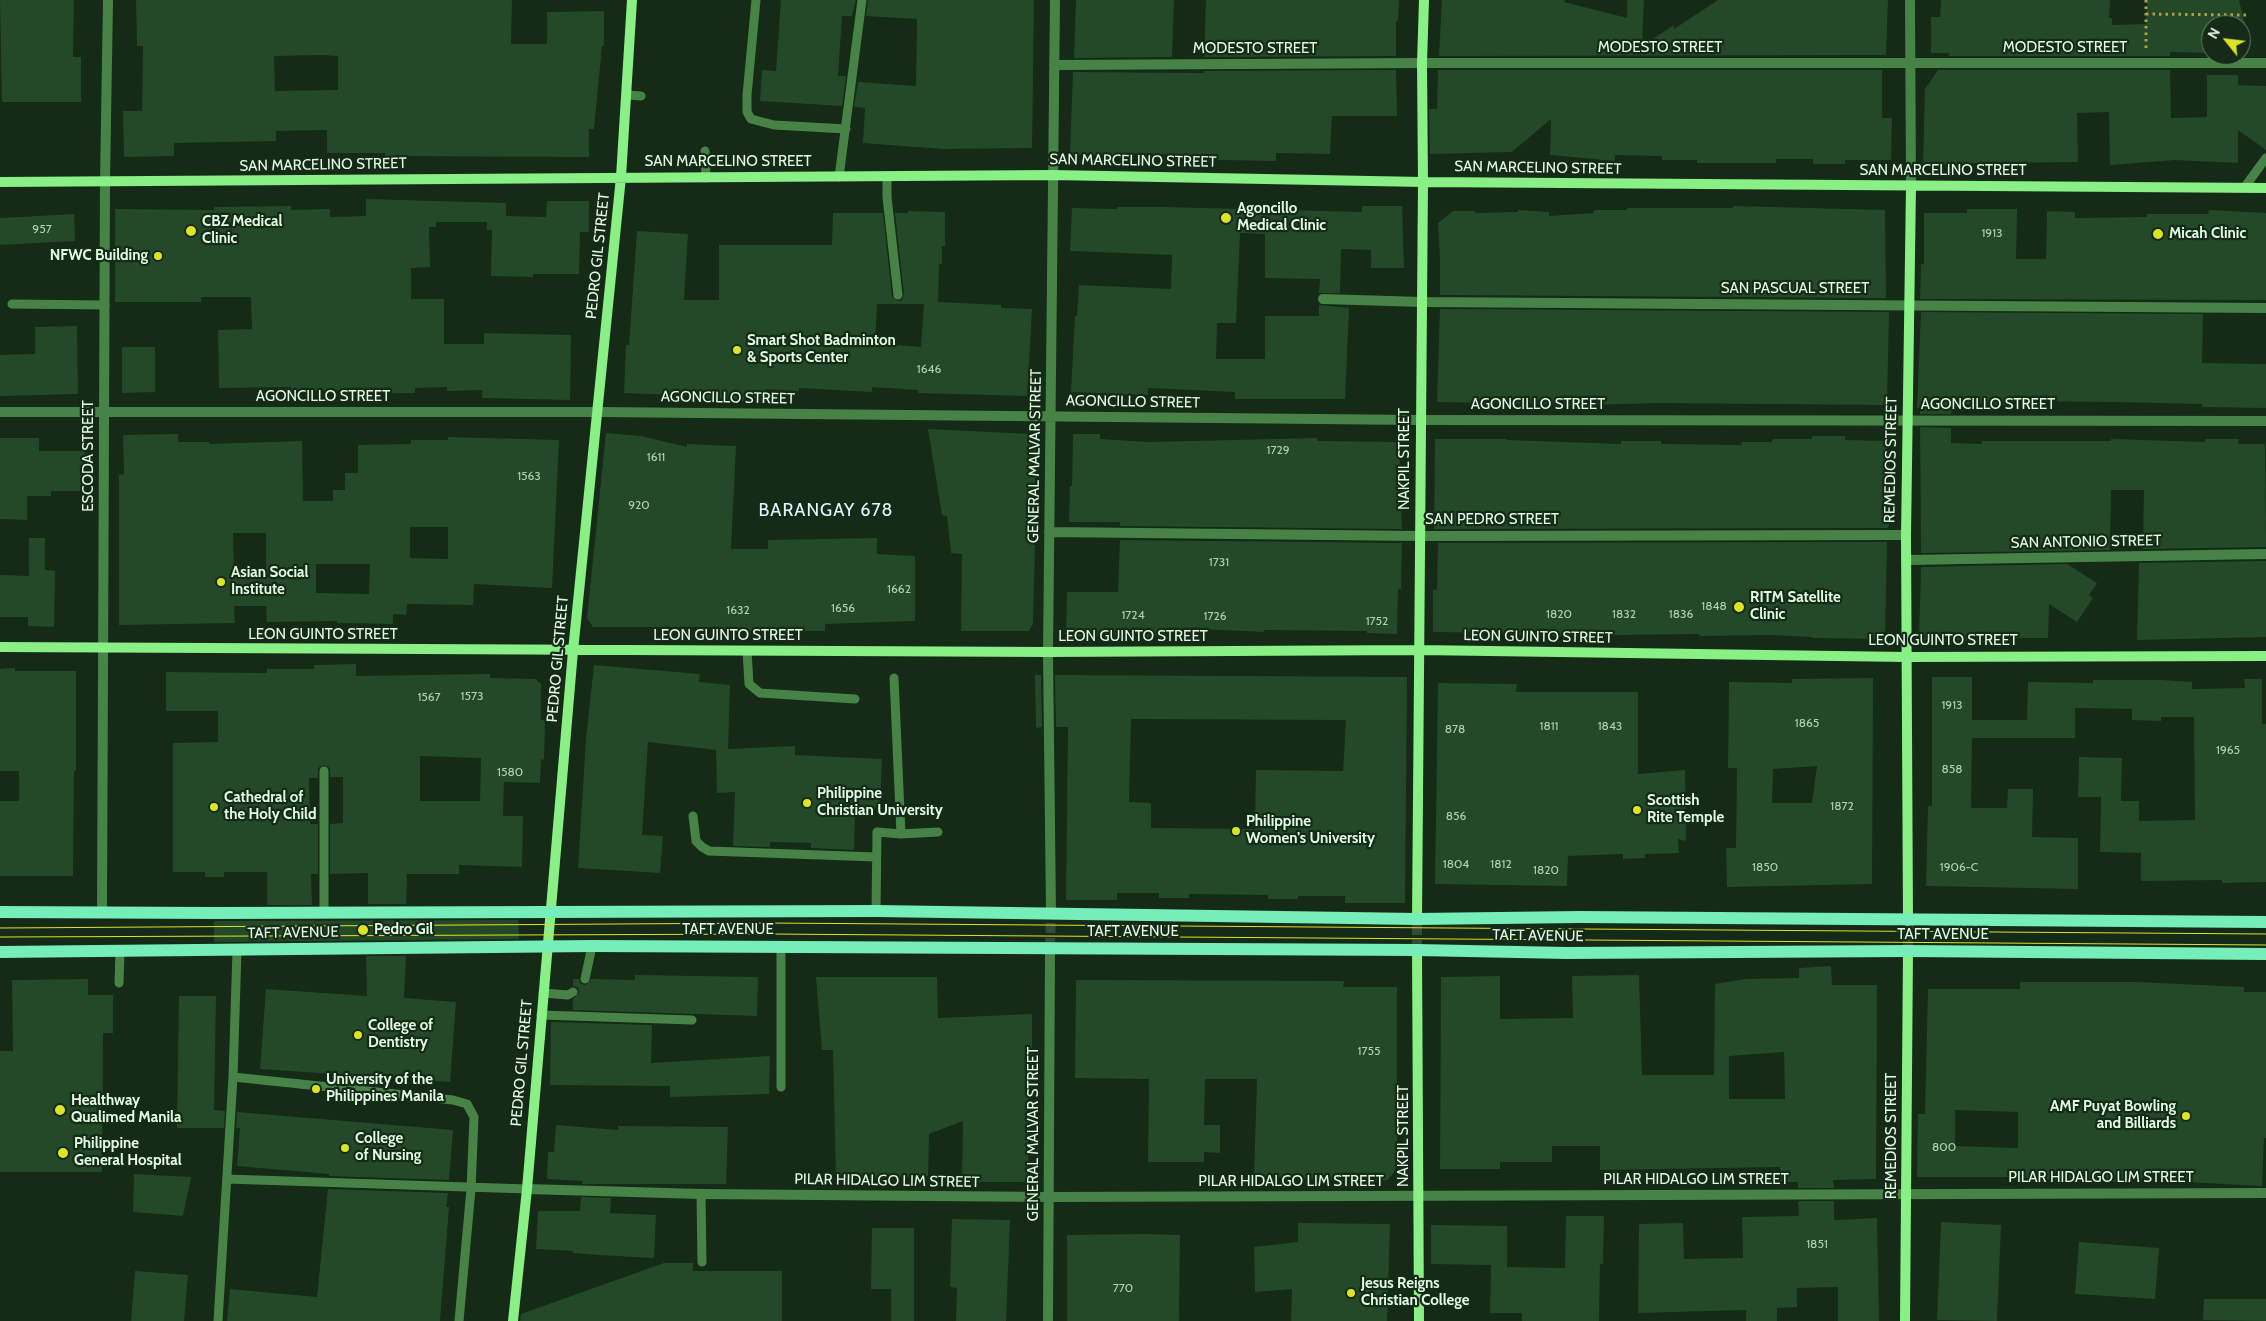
<!DOCTYPE html>
<html>
<head>
<meta charset="utf-8">
<style>
	body { margin:0 }
	#map { position:relative; width:2266px; height:1321px; overflow:hidden; background:#152a17; font-family:Cabin,sans-serif }
	canvas { display:block }
	.north { position:absolute; left:2201px; top:15px; width:50px; height:50px; box-sizing:border-box; background:#152a17; border:1px solid #677e69; border-radius:50%; rotate:299deg; font-size:14px; font-weight:700; line-height:20px; text-align:center; color:#e1fbe3 }
	.north::after { content:''; display:block; margin:auto; width:18px; height:22px; background:#dde425; clip-path:polygon(50% 0,100% 100%,50% 72%,0 100%) }
</style>
</head>
<body>
<div id="map">
<canvas width="2266" height="1321"></canvas>
<div class="north">N</div>
</div>
<script>
const context = document.querySelector('canvas').getContext('2d');
context.lineJoin = 'round';
function fillPath(path, color) {
  context.fillStyle = color;
  context.fill(path, 'evenodd');
}
function poly(rows) {
  const path = new Path2D();
  for (const r of rows) {
    path.moveTo(r[0], r[1]);
    for (let i = 2; i < r.length; i += 2) path.lineTo(r[i], r[i + 1]);
  }
  return path;
}
function trace(path, color, width, dash) {
  context.strokeStyle = color;
  context.lineWidth = width;
  context.lineCap = dash ? 'butt' : 'round';
  context.setLineDash(dash || []);
  context.stroke(path);
}
function drawText(font, color, halo, rows, align = 'center') {
  context.font = font + ' Cabin,sans-serif';
  context.lineWidth = 4.5;
  context.setLineDash([]);
  context.textBaseline = 'middle';
  context.strokeStyle = halo;
  context.fillStyle = color;
  for (const [text, x, y, turn = 0] of rows) {
    context.save();
    context.translate(x, y);
    context.rotate((+turn || 0) * Math.PI / 180);
    context.textAlign = isNaN(turn) ? turn : align;
    if (halo) context.strokeText(text, 0, 0);
    context.fillText(text, 0, 0);
    context.restore();
  }
}
const building = poly([
	[0,0,74,0,73,57,81,57,81,102,2,102],
	[136,0,512,0,511,44,547,44,547,12,604,11,604,46,602,46,594,129,589,129,589,157,385,156,385,153,327,153,327,130,276,131,276,141,174,143,174,156,124,157,123,111,142,111,143,46,137,46],
	[322,55,338,56,338,90,275,91,274,56],
	[781,0,856,0,852,16,842,16,838,76,846,76,842,106,760,101,762,70,776,71],
	[868,0,1034,0,1032,148,943,149,863,143,865,108,854,107,858,82,916,86,917,19,866,16],
	[1076,0,1174,0,1172,57,1074,58],
	[1206,0,1399,0,1398,21,1396,21,1396,56,1204,57],
	[1442,0,1565,0,1564,2,1627,18,1627,0,1644,0,1642,46,1674,25,1674,29,1718,0,1888,0,1886,55,1439,56],
	[1941,0,2110,0,2109,18,2112,18,2112,25,2146,24,2147,0,2239,0,2245,25,2211,25,2211,53,2170,52,2170,56,1948,56,1950,53,1931,53,1931,17,1940,17],
	[1396,70,1397,116,1332,116,1330,154,1276,153,1276,161,1167,159,1167,154,1115,153,1115,156,1070,154,1073,72,1204,73,1204,71],
	[1438,70,1882,70,1882,118,1892,118,1891,160,1845,160,1845,164,1813,164,1813,159,1776,159,1776,163,1697,163,1697,160,1662,160,1662,156,1615,155,1615,161,1550,155,1551,119,1512,152,1430,154,1429,109,1437,109],
	[1938,70,2170,70,2171,118,2207,117,2207,75,2238,75,2238,85,2266,86,2266,150,2238,130,2238,163,2175,160,2110,165,2109,112,2077,113,2078,162,1923,164,1925,89],
	[366,199,506,203,506,216,546,217,547,201,589,201,589,232,580,232,579,274,533,274,533,277,491,276,492,230,487,230,487,222,436,222,436,227,429,227,430,267,411,268,411,299,444,299,444,344,484,344,484,333,571,335,570,400,482,398,482,390,447,391,447,387,415,388,415,393,352,394,352,390,291,391,291,387,219,388,218,330,252,329,251,297,201,297,201,302,115,302,115,209,214,210,214,207,291,206,291,210,330,209,330,217,366,216],
	[1362,206,1402,206,1404,268,1371,268,1371,250,1341,249,1340,293,1319,293,1320,279,1265,278,1265,234,1240,233,1236,323,1217,323,1216,359,1265,359,1265,316,1319,316,1319,305,1349,308,1345,399,1235,399,1235,392,1148,388,1148,395,1071,392,1075,316,1077,316,1079,285,1171,289,1172,255,1070,251,1072,208,1117,209,1117,207,1161,207,1362,212],
	[1733,206,1885,210,1886,298,1440,295,1440,257,1438,223,1453,211,1475,211,1475,213,1518,212,1518,210,1549,212,1549,216,1594,213,1594,210,1627,210,1627,208,1733,208],
	[1967,209,2017,209,2016,259,2046,259,2047,211,2075,212,2075,218,2147,217,2147,214,2208,214,2209,210,2266,213,2266,300,1920,299,1921,264,1924,264,1924,213,1967,213],
	[908,211,945,212,945,246,942,246,942,264,939,264,938,302,1001,305,1001,308,1032,309,1027,396,918,393,918,390,872,387,872,392,799,388,799,391,766,389,765,402,702,400,702,396,624,393,626,345,629,345,637,231,688,234,684,300,719,300,719,245,832,245,833,213,883,213,892,296,898,301,902,300,904,294,895,213,908,213],
	[877,304,924,304,921,347,875,343],
	[74,214,75,241,0,245,0,218],
	[1440,309,1889,312,1887,405,1658,403,1587,405,1437,402],
	[1921,312,2203,314,2202,363,2266,364,2266,408,2202,407,2202,404,2113,402,2011,401,2011,405,1953,404,1951,414,1920,414,1920,408,1917,408],
	[77,326,78,394,0,396,0,355,35,354,35,327],
	[122,347,155,347,155,392,122,393],
	[1920,427,1951,428,1951,443,1982,444,1982,441,2111,441,2111,439,2205,442,2205,439,2239,439,2238,444,2265,444,2266,547,2143,549,2144,490,2111,490,2110,550,1921,553],
	[928,429,1032,434,1032,438,1036,441,1034,512,1031,516,1031,535,1035,539,1033,624,1029,631,961,631,962,554,951,553,947,516,942,515],
	[606,433,641,436,687,447,687,444,736,446,731,549,768,549,768,540,877,538,877,554,915,556,915,621,825,624,825,631,718,631,718,627,593,627,587,618],
	[178,434,178,442,209,442,209,444,302,441,303,501,333,501,333,490,345,490,345,473,358,473,358,445,411,444,411,440,448,440,448,437,559,440,552,588,474,584,473,605,407,604,406,615,393,614,393,624,337,623,337,621,267,622,266,606,234,606,235,623,119,625,119,475,124,474,123,435],
	[410,527,448,527,448,559,410,558],
	[233,533,266,533,266,569,234,569],
	[316,564,370,564,369,594,316,593],
	[1073,434,1100,434,1100,439,1149,442,1317,438,1317,441,1399,442,1402,529,1120,526,1120,522,1069,522,1070,486,1072,486],
	[1812,436,1845,436,1845,440,1887,441,1886,489,1890,489,1889,526,1887,528,1434,529,1435,439,1507,439,1507,440,1621,444,1621,441,1661,441,1661,444,1742,445,1742,442,1772,442,1773,439,1812,439],
	[0,438,39,438,39,451,85,451,84,491,51,491,51,496,27,496,27,520,0,519],
	[29,538,45,538,45,570,55,571,54,627,28,626,28,617,0,617,0,575,29,576],
	[1120,540,1402,543,1401,589,1398,589,1397,634,1367,633,1367,631,1264,630,1264,632,1200,629,1200,637,1066,636,1067,592,1118,592],
	[1887,542,1885,639,1812,638,1812,637,1771,635,1699,636,1700,634,1544,636,1506,635,1506,633,1433,632,1433,590,1437,590,1438,543],
	[2266,561,2266,637,2137,640,2139,563],
	[2067,564,2097,583,2089,595,2093,598,2077,622,2049,604,2048,638,2008,638,2008,641,1919,640,1921,567],
	[356,664,356,676,490,674,490,678,535,679,541,684,541,720,545,720,544,760,541,759,540,783,504,782,503,816,523,816,522,867,459,865,459,874,407,874,406,904,368,904,368,873,330,874,330,824,343,823,343,777,330,777,330,768,324,765,318,768,318,778,309,778,310,824,318,824,318,874,311,874,312,905,267,905,267,872,224,872,224,877,205,877,205,872,173,872,173,743,218,742,218,711,166,711,166,672,267,673,267,669,314,669,314,665],
	[420,756,481,758,480,801,420,801],
	[594,665,700,674,699,682,730,685,728,749,795,746,795,755,882,759,880,808,855,807,854,850,811,848,811,843,770,842,770,847,733,846,735,792,717,793,716,750,648,742,642,835,663,836,660,873,578,868,586,739],
	[15,668,15,671,76,671,76,771,74,771,73,876,0,876,0,801,19,801,19,771,0,771,0,669],
	[1035,675,1041,675,1042,727,1036,728],
	[1055,675,1407,677,1405,903,1345,903,1345,896,1298,896,1298,899,1268,899,1268,895,1189,894,1189,898,1159,898,1159,893,1117,893,1117,900,1066,900,1068,727,1056,727],
	[1131,719,1346,720,1343,771,1256,770,1255,829,1151,828,1151,803,1129,802],
	[1932,677,1972,677,1972,720,2027,720,2028,682,2093,683,2093,680,2161,680,2192,682,2192,689,2245,688,2244,679,2262,679,2262,724,2266,724,2266,882,2222,883,2222,880,2141,881,2141,853,2100,852,2101,797,2078,797,2079,757,2122,758,2121,801,2139,801,2139,821,2195,820,2194,717,2161,717,2161,721,2132,720,2132,709,2075,708,2075,738,1972,738,1971,808,2007,808,2008,789,2033,789,2032,837,2078,838,2078,889,1926,886,1928,806,1932,806],
	[1873,678,1872,884,1727,887,1726,848,1736,848,1737,768,1728,768,1729,682,1792,683,1792,679],
	[1817,766,1812,803,1772,803,1773,769],
	[1438,683,1517,684,1516,692,1638,692,1638,774,1685,770,1686,841,1678,839,1679,853,1645,854,1645,858,1623,859,1623,854,1568,856,1567,886,1435,884],
	[518,920,519,939,214,942,214,921],
	[366,956,406,956,404,998,456,1002,450,1082,260,1069,266,989,367,996],
	[1831,966,1832,985,1877,985,1876,1179,1833,1180,1834,1188,1798,1188,1798,1182,1780,1182,1780,1167,1600,1170,1600,1146,1552,1146,1552,1162,1500,1162,1500,1169,1440,1169,1441,977,1500,976,1500,1019,1573,1018,1572,976,1639,975,1642,1075,1714,1075,1715,984,1745,979,1799,978,1799,968],
	[1784,1052,1785,1099,1729,1099,1729,1056],
	[635,975,758,977,757,1016,573,1010,573,999,579,992,578,988,573,986,573,979,579,979,581,984,586,985,591,979,635,980],
	[816,977,937,977,938,1018,1032,1014,1032,1089,1027,1182,962,1182,963,1121,929,1134,928,1176,836,1180,833,1050,822,1050],
	[88,979,88,995,113,995,113,1033,103,1033,102,1172,0,1172,0,1051,13,1051,12,980],
	[1076,980,1344,981,1343,987,1397,987,1397,1165,1393,1174,1387,1180,1379,1181,1254,1177,1257,1079,1205,1079,1204,1125,1220,1125,1220,1153,1204,1152,1204,1162,1148,1162,1149,1079,1075,1078],
	[2020,982,2136,982,2244,987,2244,992,2266,992,2266,1138,2264,1138,2262,1186,2128,1179,2128,1182,2089,1182,2011,1177,1917,1177,1918,1114,1925,1114,1928,989,2020,989],
	[1955,1110,2018,1112,2018,1148,1955,1146],
	[179,996,216,996,214,1110,225,1111,224,1128,177,1128],
	[551,1022,652,1025,651,1063,770,1056,769,1094,670,1097,670,1086,550,1085],
	[237,1112,453,1130,449,1180,329,1176,329,1174,237,1166,240,1128,236,1128],
	[556,1125,618,1130,618,1126,728,1127,726,1184,582,1184,583,1181,547,1179,548,1152,554,1152],
	[134,1174,191,1177,183,1216,133,1212],
	[328,1189,448,1193,446,1207,449,1207,440,1321,227,1321,230,1289,317,1297],
	[581,1197,611,1198,610,1213,656,1215,654,1258,599,1255,573,1253,573,1251,536,1249,538,1211,580,1211],
	[1798,1201,1834,1201,1834,1220,1877,1218,1879,1321,1838,1321,1838,1287,1797,1288,1797,1307,1777,1308,1777,1321,1746,1321,1746,1310,1638,1313,1639,1224,1683,1223,1684,1259,1743,1258,1742,1217,1799,1216],
	[1566,1216,1604,1216,1603,1264,1600,1264,1599,1321,1522,1321,1522,1313,1490,1313,1491,1265,1431,1264,1431,1225,1507,1226,1507,1267,1565,1268],
	[952,1219,1010,1220,1006,1321,956,1321,957,1288,950,1287],
	[1941,1222,2001,1225,1997,1321,1937,1320],
	[1298,1223,1390,1224,1387,1321,1291,1321,1292,1289,1255,1292,1254,1247,1298,1242],
	[872,1228,914,1228,914,1321,891,1321,891,1289,871,1289],
	[1145,1234,1180,1235,1179,1321,1067,1321,1067,1235],
	[2079,1242,2159,1248,2155,1299,2075,1294],
	[664,1263,693,1263,693,1271,782,1271,782,1321,520,1321,521,1314],
	[135,1271,188,1275,184,1321,131,1321],
	[2204,1299,2266,1299,2266,1321,2203,1320]
]);
const streetTunnel = poly([
	[1050,948,1051,913]
]);
const secondaryTunnel = poly([
	[1908,921,1908,951],
	[1417,950,1417,919]
]);
const path = poly([
	[2146,0,2146,50],
	[2146,14,2246,15]
]);
const lane = poly([
	[756,0,747,95,747,112,751,119,774,125,846,129],
	[627,95,641,96],
	[705,151,706,178],
	[887,176,887,197,898,295],
	[839,177,862,0],
	[2244,188,2266,158],
	[12,304,105,305],
	[747,651,749,684,760,693,855,699],
	[693,816,696,841,702,847,709,851,876,857],
	[901,834,938,832],
	[876,911,877,832,901,834,894,678],
	[324,913,324,771],
	[781,947,781,1087],
	[585,979,592,946],
	[119,983,120,951],
	[543,993,568,995,573,992],
	[541,1015,692,1020],
	[233,1077,453,1100,467,1104,474,1117,471,1189,459,1321],
	[227,1179,527,1189],
	[701,1194,702,1262],
	[218,1321,233,1077,237,950]
]);
const street = poly([
	[1910,0,1911,186],
	[1054,65,1422,63,2266,63],
	[1323,299,1422,302,2266,308],
	[0,412,598,412,1420,420,2266,421],
	[1049,532,1420,536,1906,535],
	[1906,560,2266,554],
	[102,913,105,182,108,0],
	[1051,913,1048,652,1055,0],
	[527,1189,701,1194,1049,1197,2266,1193],
	[1048,1321,1050,948]
]);
const secondary = poly([
	[0,182,1053,175,1423,182,2266,188],
	[0,647,1048,652,1419,650,1906,657,2266,656],
	[1417,919,1423,182,1422,63,1424,0],
	[1908,921,1906,535,1911,186],
	[1417,950,1419,1321],
	[513,1321,527,1189,573,651,621,177,632,0],
	[1905,1321,1908,951]
]);
const primary = poly([
	[0,912,214,913,876,911,1417,919,1580,917,2266,922],
	[0,952,592,946,1417,950,1567,953,1908,951,2266,954]
]);
const tram = poly([
	[0,928,769,923,2266,934],
	[0,937,770,934,2266,945]
]);
const markers = [
	[1226,218,6,"#dde425"],
	[191,231,6,"#dde425"],
	[2158,234,6,"#dde425"],
	[158,256,5,"#dde425"],
	[737,350,5,"#dde425"],
	[221,582,5,"#dde425"],
	[1739,607,6,"#dde425"],
	[807,803,5,"#dde425"],
	[214,807,5,"#dde425"],
	[1637,810,5,"#dde425"],
	[1236,831,5,"#dde425"],
	[363,930,6,"#dde425"],
	[358,1035,5,"#dde425"],
	[316,1089,5,"#dde425"],
	[60,1110,6,"#dde425"],
	[2186,1116,5,"#dde425"],
	[345,1148,5,"#dde425"],
	[63,1153,6,"#dde425"],
	[1351,1293,5,"#dde425"]
];
const numberNames = [
	["957",42,229],
	["1913",1992,233],
	["1646",929,369],
	["1729",1278,450],
	["1611",656,457],
	["1563",529,476],
	["920",639,505],
	["1731",1219,562],
	["1662",899,589],
	["1848",1714,606],
	["1656",843,608],
	["1632",738,610],
	["1820",1559,614],
	["1832",1624,614],
	["1836",1681,614],
	["1724",1133,615],
	["1726",1215,616],
	["1752",1377,621],
	["1573",472,696],
	["1567",429,697],
	["1913",1952,705],
	["1865",1807,723],
	["1811",1549,726],
	["1843",1610,726],
	["878",1455,729],
	["1965",2228,750],
	["858",1952,769],
	["1580",510,772],
	["1872",1842,806],
	["856",1456,816],
	["1804",1456,864],
	["1812",1501,864],
	["1850",1765,867],
	["1906-C",1959,867],
	["1820",1546,870],
	["1755",1369,1051],
	["800",1944,1147],
	["1851",1817,1244],
	["770",1123,1288]
];
const streetNames = [
	["MODESTO STREET",1660,48],
	["MODESTO STREET",2065,48],
	["MODESTO STREET",1255,49],
	["SAN MARCELINO STREET",1133,161,1],
	["SAN MARCELINO STREET",728,162],
	["SAN MARCELINO STREET",323,165,-1],
	["SAN MARCELINO STREET",1538,168,1],
	["SAN MARCELINO STREET",1943,171],
	["PEDRO GIL STREET",598,256,-84],
	["SAN PASCUAL STREET",1795,289],
	["AGONCILLO STREET",323,397],
	["AGONCILLO STREET",728,398,1],
	["AGONCILLO STREET",1133,402,1],
	["AGONCILLO STREET",1538,405],
	["AGONCILLO STREET",1988,405],
	["ESCODA STREET",89,456,-90],
	["GENERAL MALVAR STREET",1035,456,-89],
	["NAKPIL STREET",1405,459,-90],
	["REMEDIOS STREET",1891,460,-89],
	["SAN PEDRO STREET",1492,520],
	["SAN ANTONIO STREET",2086,542,-1],
	["LEON GUINTO STREET",323,635],
	["LEON GUINTO STREET",728,636],
	["LEON GUINTO STREET",1133,637],
	["LEON GUINTO STREET",1538,637,1],
	["LEON GUINTO STREET",1943,641],
	["PEDRO GIL STREET",558,659,-85],
	["TAFT AVENUE",728,930],
	["TAFT AVENUE",1133,932],
	["TAFT AVENUE",293,933,-1],
	["TAFT AVENUE",1943,935],
	["TAFT AVENUE",1538,936,1],
	["PEDRO GIL STREET",522,1063,-85],
	["GENERAL MALVAR STREET",1034,1134,-90],
	["NAKPIL STREET",1404,1136,-90],
	["REMEDIOS STREET",1892,1136,-90],
	["PILAR HIDALGO LIM STREET",2101,1178],
	["PILAR HIDALGO LIM STREET",1696,1180],
	["PILAR HIDALGO LIM STREET",887,1181,1],
	["PILAR HIDALGO LIM STREET",1291,1182]
];
const poiNames = [
	["Agoncillo",1237,209],
	["Medical Clinic",1237,226],
	["CBZ Medical",202,222],
	["Clinic",202,239],
	["Micah Clinic",2169,234],
	["NFWC Building",148,256,"right"],
	["Smart Shot Badminton",747,341],
	["& Sports Center",747,358],
	["Asian Social",231,573],
	["Institute",231,590],
	["RITM Satellite",1750,598],
	["Clinic",1750,615],
	["Philippine",817,794],
	["Christian University",817,811],
	["Cathedral of",224,798],
	["the Holy Child",224,815],
	["Scottish",1647,801],
	["Rite Temple",1647,818],
	["Philippine",1246,822],
	["Women's University",1246,839],
	["Pedro Gil",374,930],
	["College of",368,1026],
	["Dentistry",368,1043],
	["University of the",326,1080],
	["Philippines Manila",326,1097],
	["Healthway",71,1101],
	["Qualimed Manila",71,1118],
	["AMF Puyat Bowling",2176,1107,"right"],
	["and Billiards",2176,1124,"right"],
	["College",355,1139],
	["of Nursing",355,1156],
	["Philippine",74,1144],
	["General Hospital",74,1161],
	["Jesus Reigns",1361,1284],
	["Christian College",1361,1301]
];
const quarterNames = [
	["BARANGAY 678",826,511]
];
fillPath(building, '#234928');
trace(streetTunnel, '#344936', 10, [10, 5]);
trace(secondaryTunnel, '#344936', 10, [10, 5]);
trace(path, '#b0a241', 3, [2.5, 4]);
trace(lane, '#478346', 9);
trace(street, '#478346', 10);
trace(secondary, '#88f084', 10);
trace(primary, '#76eeb9', 12);
trace(tram, '#dde425', 1);
for (const [x, y, r, color] of markers) {
  const dot = new Path2D();
  dot.arc(x, y, r, 0, 2 * Math.PI);
  context.fillStyle = color;
  context.fill(dot);
  trace(dot, '#152a17', 2);
}
drawText('12px', '#b2ceb4', null, numberNames);
drawText('15px', '#e1fbe3', '#152a17', streetNames);
drawText('bold 15px', '#e1fbe3', '#152a17', poiNames, 'left');
context.letterSpacing = '1px';
drawText('18px', '#e3f4fc', '#152a17', quarterNames);
context.letterSpacing = '0px';
</script>
</body>
</html>
